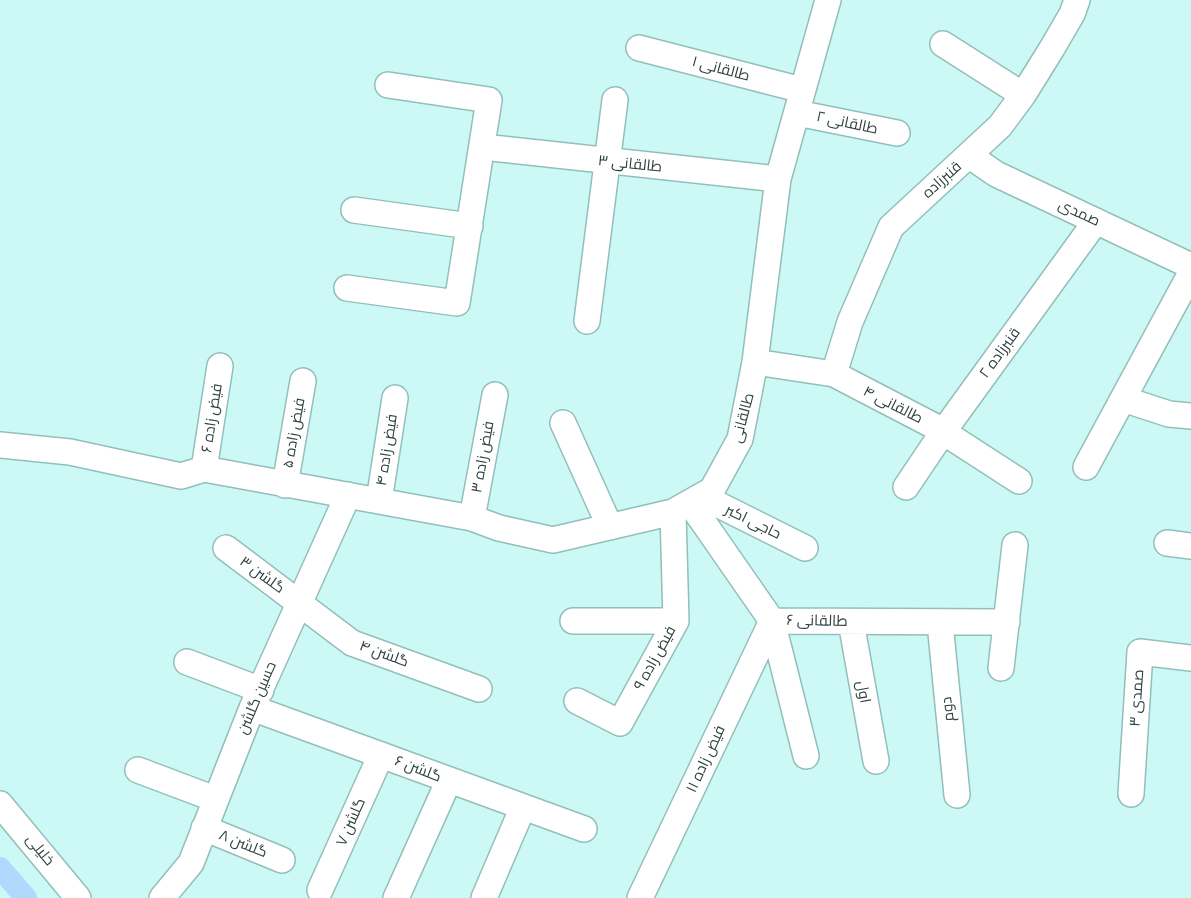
<!DOCTYPE html>
<html>
<head>
<meta charset="utf-8">
<style>
	body { margin:0 }
	canvas { display:block; background:#ccf9f6 }
</style>
</head>
<body>
<canvas width="1191" height="898"></canvas>
<script>
const context = document.querySelector('canvas').getContext('2d');
context.lineJoin = 'round';
function poly(rows) {
  const path = new Path2D();
  for (const r of rows) {
    path.moveTo(r[0], r[1]);
    for (let i = 2; i < r.length; i += 2) path.lineTo(r[i], r[i + 1]);
  }
  return path;
}
function trace(path, color, width, dash) {
  context.strokeStyle = color;
  context.lineWidth = width;
  context.lineCap = dash ? 'butt' : 'round';
  context.setLineDash(dash || []);
  context.stroke(path);
}
function drawText(font, color, halo, rows, align = 'center') {
  context.font = font + ' Cabin,Cairo,sans-serif';
  context.lineWidth = 4;
  context.setLineDash([]);
  context.textBaseline = 'middle';
  context.strokeStyle = halo;
  context.fillStyle = color;
  for (const [text, x, y, turn = 0] of rows) {
    context.save();
    context.translate(x, y);
    context.rotate((+turn || 0) * Math.PI / 180);
    context.textAlign = isNaN(turn) ? turn : align;
    if (halo) context.strokeText(text, 0, 0);
    context.fillText(text, 0, 0);
    context.restore();
  }
}
const canal = poly([
	[0,868,26,898]
]);
const minor = poly([
	[943,44,1023,95],
	[639,48,802,90],
	[797,113,897,133],
	[483,147,778,179],
	[970,156,996,174,1191,266],
	[354,210,470,226],
	[347,288,457,303,489,100,388,85],
	[587,321,615,100],
	[755,362,834,374,934,426,1019,481],
	[834,374,850,322,891,227,1000,126,1023,95,1051,50,1072,14,1077,0],
	[1123,399,1169,414,1191,416],
	[563,423,610,527],
	[0,445,70,452,181,476,204,469,472,518,499,528,553,540,673,512,712,490,740,439,755,362,778,179,828,0],
	[1086,467,1191,273],
	[204,469,220,366],
	[285,485,303,381],
	[906,487,943,432,1096,221],
	[701,496,805,548],
	[379,501,395,398],
	[690,503,772,621,1007,622],
	[472,518,495,395],
	[1167,543,1191,546],
	[226,548,352,643,479,689],
	[573,621,676,621],
	[772,621,806,756],
	[851,622,876,761],
	[940,623,957,795],
	[187,662,261,690],
	[1001,668,1015,545],
	[577,701,620,723,676,621,673,512],
	[252,708,584,829],
	[138,770,215,799],
	[1131,794,1140,652,1191,658],
	[0,804,78,898],
	[204,828,282,860],
	[320,890,381,755],
	[162,898,191,863,252,708,348,495],
	[396,898,449,780],
	[484,898,523,807],
	[640,898,772,621]
]);
const streetNames = [
	["طالقانی ۱",721,69,15],
	["طالقانی ۲",847,123,12],
	["طالقانی ۳",630,164,6],
	["قنبرزاده",942,180,-42],
	["صمدی",1079,213,25],
	["قنبرزاده ۲",1000,353,-54],
	["طالقانی ۴",893,405,27],
	["فیض زاده ۶",212,418,-81],
	["طالقانی",743,418,-75],
	["فیض زاده ۵",294,433,-80],
	["فیض زاده ۴",387,450,-81],
	["فیض زاده ۳",483,457,-80],
	["حاجی اکبر",753,522,26],
	["گلشن ۳",262,575,36],
	["طالقانی ۶",817,621,1],
	["گلشن ۴",384,654,20],
	["فیض زاده ۹",655,658,-61],
	["اول",863,692,80],
	["حسین گلشن",257,698,-67],
	["صمدی ۳",1137,698,-86],
	["دوم",948,709,-96],
	["فیض زاده ۱۱",706,759,-65],
	["گلشن ۶",418,769,21],
	["گلشن ۷",351,822,-66],
	["گلشن ۸",243,844,22],
	["خلیلی",40,850,51]
];
trace(canal, '#b0d9fd', 22);
trace(minor, '#93bfbb', 28);
trace(minor, '#fff', 25);
drawText('15px', '#2d3f3e', '#fff', streetNames);
</script>
</body>
</html>
